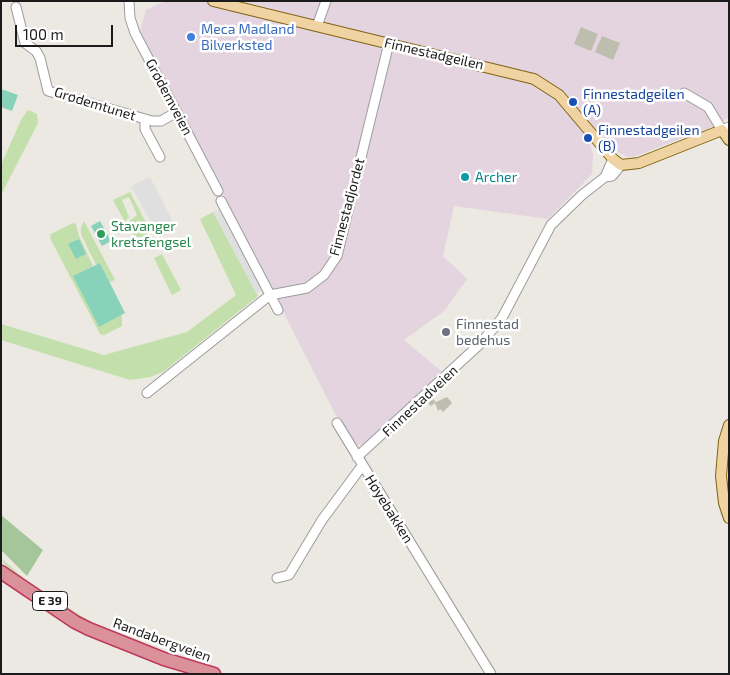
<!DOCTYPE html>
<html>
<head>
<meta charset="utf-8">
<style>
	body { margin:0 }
	#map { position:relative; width:730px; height:675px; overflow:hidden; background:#ebe9e1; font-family:"Exo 2",sans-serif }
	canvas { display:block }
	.frame { position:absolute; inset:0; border:2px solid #1b1b1b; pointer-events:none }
	.scale { position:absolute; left:15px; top:25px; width:98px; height:22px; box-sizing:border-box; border:2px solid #1b1b1b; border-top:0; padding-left:6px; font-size:15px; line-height:18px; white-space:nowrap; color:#1b1b1b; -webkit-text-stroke:4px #fff; paint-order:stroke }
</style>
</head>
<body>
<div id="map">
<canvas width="730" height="675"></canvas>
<div class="frame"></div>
<div class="scale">100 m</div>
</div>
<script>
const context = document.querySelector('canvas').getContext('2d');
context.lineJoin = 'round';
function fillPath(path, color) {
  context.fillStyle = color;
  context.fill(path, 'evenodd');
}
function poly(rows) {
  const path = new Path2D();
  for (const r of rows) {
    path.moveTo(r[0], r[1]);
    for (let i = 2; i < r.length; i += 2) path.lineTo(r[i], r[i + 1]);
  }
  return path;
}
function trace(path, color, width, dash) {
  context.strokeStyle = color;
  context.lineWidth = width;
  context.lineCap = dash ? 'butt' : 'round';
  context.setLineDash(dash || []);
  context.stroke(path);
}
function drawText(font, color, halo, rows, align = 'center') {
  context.font = font + ' "Exo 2",sans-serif';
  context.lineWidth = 5;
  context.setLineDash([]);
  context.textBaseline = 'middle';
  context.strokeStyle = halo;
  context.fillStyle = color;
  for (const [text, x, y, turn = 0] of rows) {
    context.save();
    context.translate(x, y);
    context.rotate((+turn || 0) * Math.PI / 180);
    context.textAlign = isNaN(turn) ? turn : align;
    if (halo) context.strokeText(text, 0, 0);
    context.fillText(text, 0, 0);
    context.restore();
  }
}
const industrial = poly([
	[166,1,729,1,729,117,717,125,636,156,628,157,619,153,604,138,590,144,593,155,592,174,548,219,454,206,443,256,467,279,444,311,404,340,441,371,442,375,367,446,350,443,140,31,146,10]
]);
const construction = poly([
	[581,27,598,34,591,51,574,44],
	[602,36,620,43,613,60,595,52],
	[447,397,452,403,443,412,440,409,438,411,435,403,431,406,428,403,433,399,436,402]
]);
const grass = poly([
	[28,110,37,114,38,123,1,195,1,165,21,120],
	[130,192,151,232,139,238,132,233,126,224,137,215,129,197,122,200,129,217,125,222,113,200],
	[213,212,258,296,163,372,150,377,130,380,1,340,1,324,104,355,187,332,236,295,200,219],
	[84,221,115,280,110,282,100,263,96,265,81,234,81,227],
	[73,223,76,224,79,236,93,266,74,277,99,326,121,315,122,317,122,326,104,335,100,334,50,238,51,234],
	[162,254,181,290,172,295,154,258],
	[1,558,29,583,99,627,79,619,22,580,6,567]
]);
const forest = poly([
	[1,515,43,550,27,576,1,550]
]);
const pitch = poly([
	[1,89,18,95,12,111,1,107],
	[100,221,111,241,102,246,91,226],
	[79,239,86,254,76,259,68,244],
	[100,263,125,313,99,327,73,276]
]);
const parking = poly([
	[150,177,173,222,162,227,160,223,153,226,131,186],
	[218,210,223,211,263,289,256,293,213,212]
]);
const minor = poly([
	[129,1,130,18,135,33,218,191],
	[16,7,25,43,36,51,40,58,48,91,152,121,161,121,177,112],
	[317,26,326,1],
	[684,93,708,107,722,130,729,127],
	[145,119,145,129,160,157],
	[605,177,613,159],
	[221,201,278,310],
	[147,393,270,295,307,288,324,275,337,256,389,43],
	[337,423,491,674],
	[357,457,480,344,502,318,551,225,582,195,605,177,612,176,621,165],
	[277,578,289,575,322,520,362,466]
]);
const major = poly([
	[213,1,534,79,559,95,613,159,621,165,639,163,722,130,729,140],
	[729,425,724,441,721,476,724,503,729,518]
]);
const highway = poly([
	[1,572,75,622,89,629,164,659,214,674]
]);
const markers = [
	[191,37,5,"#3f7fe0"],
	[573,102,5,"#1a4fb4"],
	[588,138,5,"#1a4fb4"],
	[465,177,5,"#0f9aa8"],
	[101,234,5,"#2e9e5b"],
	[446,332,5,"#6b7280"]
];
const shields = [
	[50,601,35]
];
const shieldNames = [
	["E 39",50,601]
];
const shopNames = [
	["Meca Madland",201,29],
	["Bilverksted",201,45]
];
const streetNames = [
	["Finnestadgeilen",434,54,13],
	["Grødemveien",169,97,62],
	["Grødemtunet",95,104,17],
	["Finnestadjordet",347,207,-75],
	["Finnestadveien",420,401,-43],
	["Høyebakken",389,509,58],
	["Randabergveien",162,640,20]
];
const transitNames = [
	["Finnestadgeilen",583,94],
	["(A)",583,110],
	["Finnestadgeilen",598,130],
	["(B)",598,146]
];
const cultureNames = [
	["Archer",475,177]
];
const leisureNames = [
	["Stavanger",111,226],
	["kretsfengsel",111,242]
];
const worshipNames = [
	["Finnestad",456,324],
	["bedehus",456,340]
];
fillPath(industrial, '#e3d4e0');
fillPath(construction, '#bdbeae');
fillPath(grass, '#c3e0ac');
fillPath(forest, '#a5c69b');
fillPath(pitch, '#88d2ba');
fillPath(parking, '#dfdfdf');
trace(minor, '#9c9c9c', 11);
trace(major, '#806311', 12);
trace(highway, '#c0385e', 15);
trace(minor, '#fff', 9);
trace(major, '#f0d3a2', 10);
trace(highway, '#da919a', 12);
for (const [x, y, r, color] of markers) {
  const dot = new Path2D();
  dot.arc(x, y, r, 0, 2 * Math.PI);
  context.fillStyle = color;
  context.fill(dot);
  trace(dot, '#fff', 2);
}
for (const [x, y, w] of shields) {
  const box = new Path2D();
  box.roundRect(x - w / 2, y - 9.5, w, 19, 4);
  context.fillStyle = '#fff';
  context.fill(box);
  trace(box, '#1b1b1b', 1);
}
drawText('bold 12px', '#1b1b1b', null, shieldNames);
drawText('14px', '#366cbe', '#fff', shopNames, 'left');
drawText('14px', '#1b1b1b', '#fff', streetNames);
drawText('14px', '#164399', '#fff', transitNames, 'left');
drawText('14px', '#0d838f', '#fff', cultureNames, 'left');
drawText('14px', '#27864d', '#fff', leisureNames, 'left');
drawText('14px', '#5b616d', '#fff', worshipNames, 'left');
</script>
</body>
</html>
